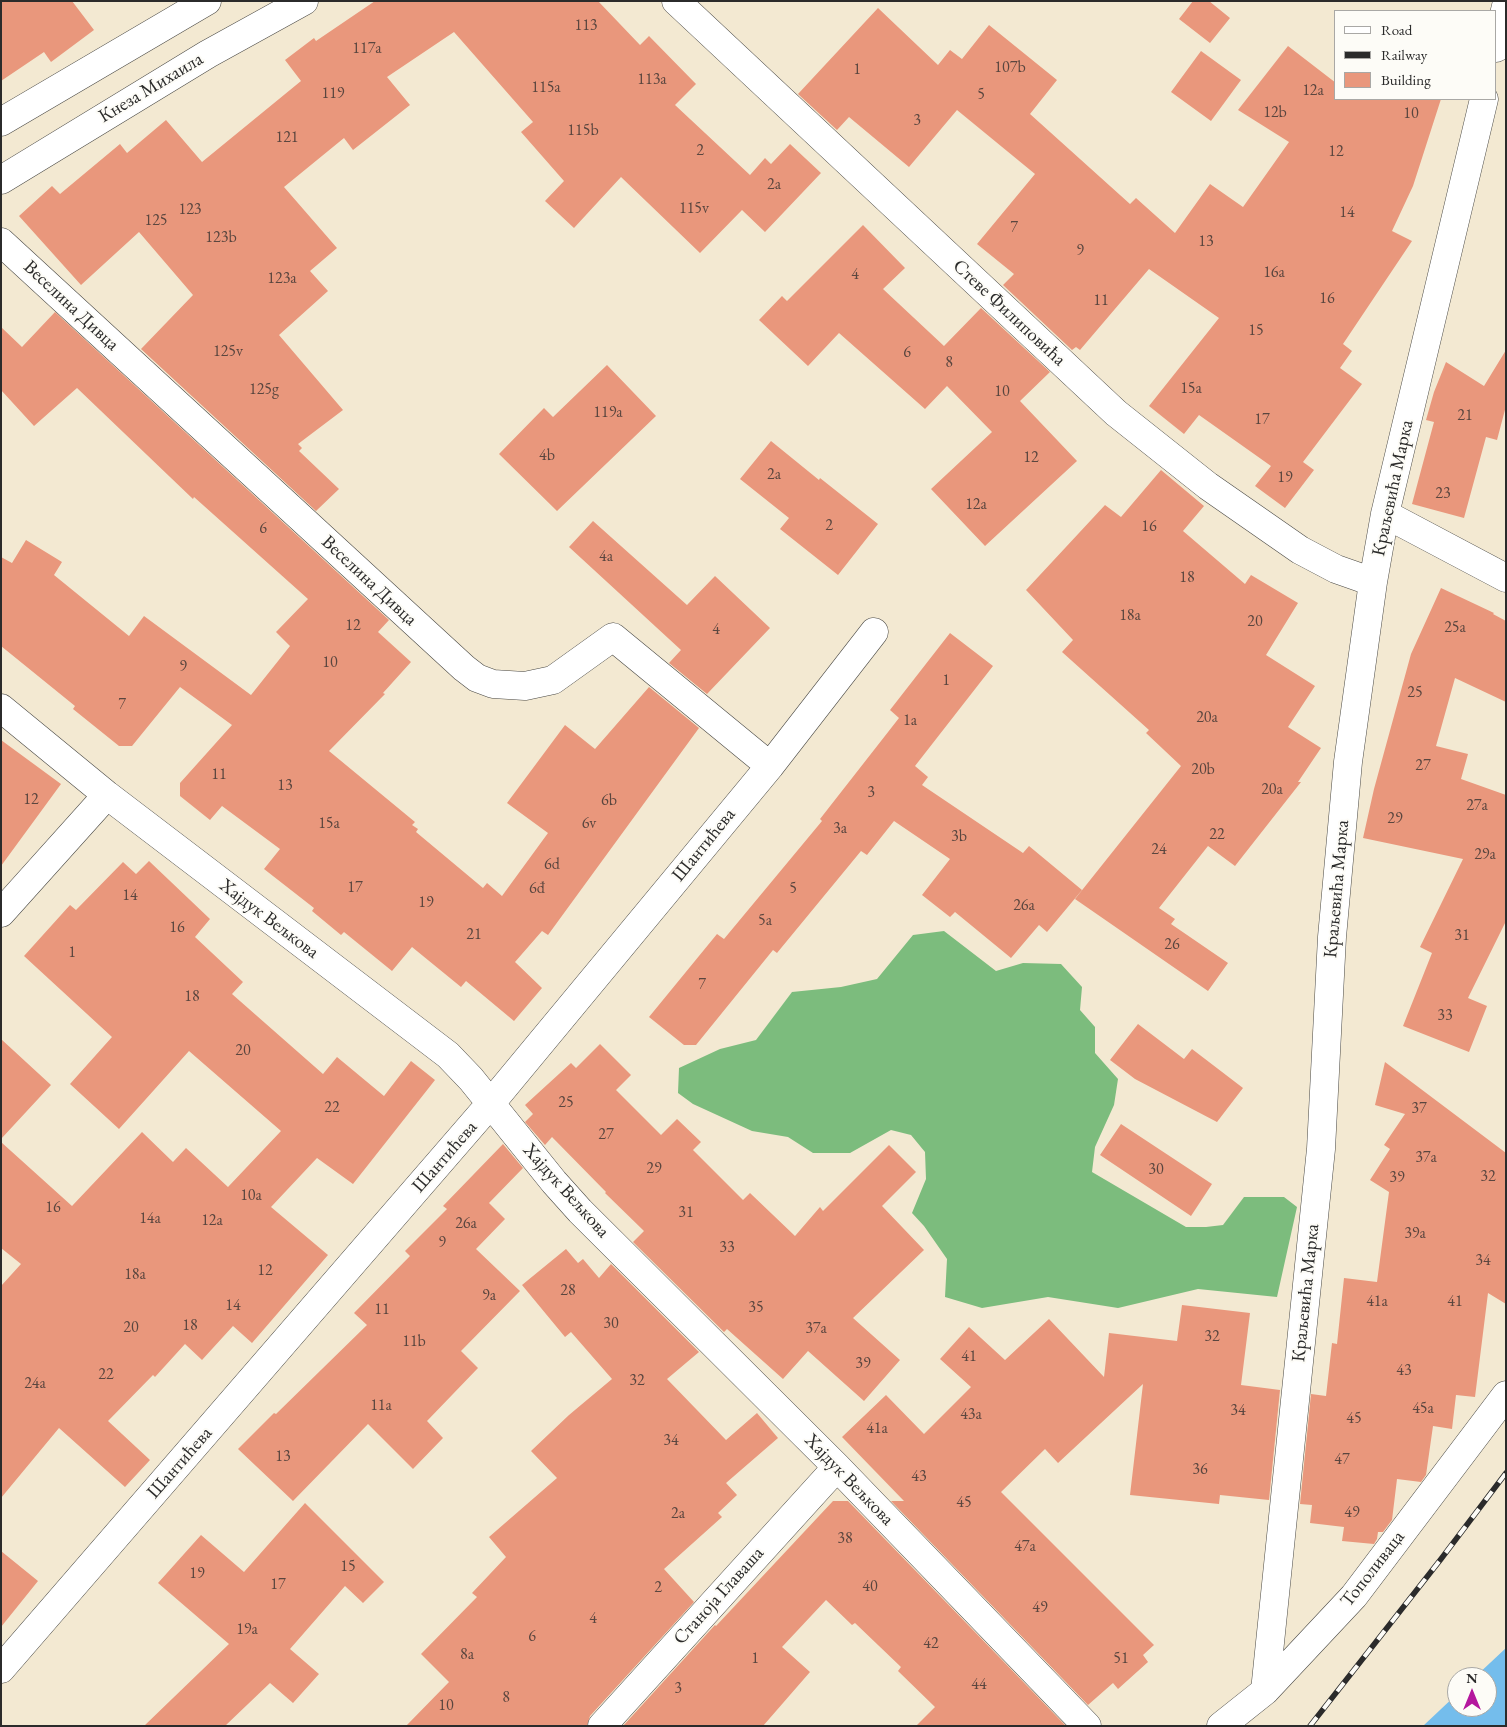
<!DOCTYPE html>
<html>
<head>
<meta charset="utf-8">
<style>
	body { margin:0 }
	#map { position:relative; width:1507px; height:1727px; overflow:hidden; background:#f3e9d2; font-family:"EB Garamond",serif }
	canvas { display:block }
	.frame { position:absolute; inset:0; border:2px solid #2b2b2b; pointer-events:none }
	.legend { position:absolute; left:1334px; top:10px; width:162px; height:90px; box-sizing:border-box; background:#fdfcf7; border:1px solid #a9a8a5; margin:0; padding:6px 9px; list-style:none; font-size:15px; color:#2b2b2b }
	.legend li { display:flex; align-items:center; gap:10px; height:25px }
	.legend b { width:25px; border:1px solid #a9a8a5 }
	.north { position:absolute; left:1447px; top:1667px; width:50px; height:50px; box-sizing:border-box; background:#fdfcf7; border:1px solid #a9a8a5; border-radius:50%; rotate:0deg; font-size:14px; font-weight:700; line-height:20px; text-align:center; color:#2b2b2b }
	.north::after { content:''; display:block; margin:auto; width:18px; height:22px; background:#b5179e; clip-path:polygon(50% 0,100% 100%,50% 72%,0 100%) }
</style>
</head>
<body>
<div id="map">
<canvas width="1507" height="1727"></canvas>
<div class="frame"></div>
<ul class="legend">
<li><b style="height:6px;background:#fff"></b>Road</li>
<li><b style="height:6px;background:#2b2b2b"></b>Railway</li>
<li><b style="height:14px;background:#e9977c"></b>Building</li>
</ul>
<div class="north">N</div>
</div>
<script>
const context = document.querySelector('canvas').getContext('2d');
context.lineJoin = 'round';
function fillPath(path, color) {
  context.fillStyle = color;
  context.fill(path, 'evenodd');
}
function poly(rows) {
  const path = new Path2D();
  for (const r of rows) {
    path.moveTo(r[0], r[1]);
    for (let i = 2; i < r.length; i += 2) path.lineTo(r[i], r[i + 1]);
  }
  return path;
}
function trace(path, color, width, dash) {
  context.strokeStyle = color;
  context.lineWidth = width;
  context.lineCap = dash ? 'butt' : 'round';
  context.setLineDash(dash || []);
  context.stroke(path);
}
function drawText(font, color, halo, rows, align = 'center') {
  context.font = font + ' "EB Garamond",serif';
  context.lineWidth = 4;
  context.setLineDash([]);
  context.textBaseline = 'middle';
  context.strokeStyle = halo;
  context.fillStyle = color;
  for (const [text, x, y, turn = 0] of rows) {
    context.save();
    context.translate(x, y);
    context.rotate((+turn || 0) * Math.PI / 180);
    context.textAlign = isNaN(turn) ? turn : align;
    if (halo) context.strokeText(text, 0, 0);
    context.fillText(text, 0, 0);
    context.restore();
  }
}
const forest = poly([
	[944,931,996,971,1023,963,1061,964,1082,987,1080,1010,1095,1027,1095,1053,1118,1079,1114,1105,1095,1147,1092,1172,1186,1227,1206,1227,1223,1225,1244,1197,1284,1197,1297,1207,1277,1297,1198,1289,1118,1308,1048,1297,982,1308,945,1297,947,1259,924,1226,912,1213,926,1179,925,1152,911,1135,891,1130,850,1153,813,1153,788,1137,752,1131,693,1104,678,1093,679,1068,720,1049,756,1040,792,992,841,987,877,979,913,935]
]);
const water = poly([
	[1506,1648,1506,1726,1423,1726,1457,1694,1457,1707,1487,1707,1487,1677,1475,1677]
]);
const building = poly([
	[1,1,72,1,94,30,51,62,44,52,1,81],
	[375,1,598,1,640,45,649,36,696,84,675,105,750,175,765,158,771,164,790,144,821,173,765,232,742,210,700,253,621,177,574,228,545,201,564,181,521,132,533,122,454,32,387,77,410,105,353,150,344,138,284,187,337,248,310,271,328,291,279,335,343,410,298,444,302,448,299,451,339,489,316,511,141,349,193,295,139,232,81,285,19,216,52,186,60,194,120,144,127,153,166,120,202,162,301,81,285,60,314,38,316,41],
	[1193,1,1209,1,1230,18,1210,43,1179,19],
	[878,8,938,65,950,50,962,59,989,25,1057,80,1030,114,1130,204,1136,198,1175,233,1210,184,1243,207,1289,142,1238,110,1288,46,1336,83,1336,99,1441,99,1413,186,1392,231,1412,241,1343,344,1352,351,1340,368,1362,384,1303,462,1314,470,1285,508,1255,486,1271,466,1199,415,1184,434,1149,406,1219,318,1149,269,1080,350,1076,347,1072,350,1003,285,1014,274,977,244,1035,174,957,110,909,167,849,117,837,130,798,94],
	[1201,51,1241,80,1211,121,1171,92],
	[863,225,905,268,883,289,944,346,981,308,1050,372,1020,401,1077,461,985,546,931,489,992,432,947,386,925,409,839,333,808,366,759,320,782,296,787,301],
	[55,312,389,620,378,632,411,662,383,693,385,694,329,751,415,822,412,825,418,829,416,832,483,888,487,883,502,896,548,833,507,803,565,725,595,749,649,687,699,728,548,935,542,931,515,962,542,988,514,1021,466,981,461,987,412,947,392,971,344,932,341,935,312,911,314,908,264,869,280,849,222,806,210,820,180,796,180,783,232,725,180,687,132,746,119,746,73,709,75,706,1,646,1,557,12,563,26,540,62,562,54,575,129,636,144,616,251,695,290,646,276,632,308,599,194,497,193,499,77,388,34,426,1,390,1,327,22,347],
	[1506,350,1506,406,1497,440,1486,437,1464,518,1412,504,1434,422,1426,420,1434,392,1446,362,1484,386],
	[607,365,656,416,557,511,499,454,544,408,553,417],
	[771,441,819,480,820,478,878,524,838,575,780,529,789,518,740,479],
	[1161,470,1204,506,1183,531,1245,584,1251,575,1298,603,1266,655,1315,686,1288,727,1321,748,1298,782,1301,782,1235,866,1208,846,1159,908,1175,919,1171,924,1228,963,1208,991,1075,899,1181,766,1146,733,1149,730,1062,652,1073,640,1026,590,1105,505,1121,517],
	[593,521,687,605,715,576,770,628,707,694,669,663,681,650,569,547],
	[1441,588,1494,613,1493,614,1506,621,1506,702,1455,678,1436,746,1468,754,1461,779,1506,795,1506,921,1468,998,1487,1006,1469,1052,1403,1026,1432,953,1420,947,1463,859,1363,838,1374,789,1411,654],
	[950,633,993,666,915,766,928,777,922,785,1023,853,1029,846,1082,890,1047,932,1039,925,1011,958,955,912,950,917,922,895,950,859,894,821,867,855,861,851,777,953,773,950,696,1045,684,1045,649,1017,717,934,724,939,822,821,820,819,899,718,890,710],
	[1,740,61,784,1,866],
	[149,861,210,919,195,937,243,982,232,994,323,1074,337,1057,384,1096,411,1061,435,1080,353,1184,317,1158,271,1207,328,1255,252,1343,233,1326,202,1360,185,1344,155,1377,153,1375,108,1421,150,1460,125,1487,59,1428,1,1498,1,1286,21,1264,1,1248,1,1142,72,1206,142,1132,173,1162,186,1148,228,1187,281,1131,189,1051,119,1129,70,1084,112,1037,24,956,70,905,76,910,123,862,136,874],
	[1138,1024,1184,1059,1192,1049,1243,1088,1217,1122,1135,1079,1110,1060],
	[1,1039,51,1085,1,1139],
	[600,1044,631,1075,616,1090,661,1135,677,1119,701,1142,693,1150,743,1200,750,1193,795,1236,820,1207,823,1211,889,1145,916,1172,882,1206,924,1250,853,1318,900,1360,864,1401,808,1351,783,1379,727,1329,724,1332,633,1242,644,1231,605,1193,606,1192,552,1137,545,1145,525,1122,533,1114,525,1105,571,1063,576,1068],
	[1385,1062,1506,1153,1506,1304,1488,1293,1475,1397,1456,1395,1452,1429,1433,1426,1426,1475,1421,1482,1397,1479,1392,1520,1383,1532,1378,1532,1377,1539,1374,1544,1342,1541,1344,1527,1310,1523,1312,1505,1300,1504,1311,1394,1326,1396,1332,1343,1337,1344,1344,1278,1377,1282,1389,1192,1370,1180,1390,1149,1384,1145,1405,1114,1375,1105],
	[1121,1124,1212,1184,1191,1216,1100,1155],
	[503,1144,523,1168,489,1203,505,1219,476,1249,520,1291,461,1351,478,1368,427,1421,443,1438,413,1469,368,1424,293,1501,238,1449,274,1413,276,1414,367,1325,354,1313,410,1256,405,1251,447,1209,443,1206],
	[566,1249,578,1263,583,1259,599,1278,611,1264,699,1352,667,1379,726,1440,757,1413,778,1438,726,1483,737,1495,718,1513,722,1517,664,1569,694,1602,590,1716,587,1726,406,1726,449,1682,421,1654,477,1597,472,1593,506,1557,489,1537,557,1478,531,1451,569,1415,612,1379,571,1332,565,1337,522,1285],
	[1182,1305,1250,1313,1241,1385,1280,1390,1269,1500,1220,1495,1219,1504,1130,1495,1143,1384,1058,1463,1045,1449,1001,1492,1154,1645,1143,1655,1148,1662,1118,1689,1113,1683,1088,1705,891,1501,904,1501,842,1437,886,1395,924,1434,971,1387,940,1359,969,1327,1005,1360,1049,1319,1104,1377,1109,1333,1177,1341],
	[833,1501,848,1501,1065,1725,916,1726,935,1707,898,1671,901,1667,855,1623,852,1625,826,1600,782,1647,810,1672,763,1726,623,1726,715,1625,716,1626],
	[305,1503,384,1582,363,1603,345,1586,290,1649,319,1674,293,1703,270,1683,225,1726,144,1726,229,1644,158,1583,201,1535,244,1572],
	[1,1551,38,1581,1,1627]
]);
const street = poly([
	[676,1,1116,413,1208,486,1300,550,1336,569,1373,582],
	[1496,48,1506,6],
	[1,242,464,668,477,678,493,684,525,686,553,680,613,637,770,766],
	[1385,514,1506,578],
	[1,708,107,795,448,1055,471,1079,554,1182,580,1211,837,1467,1087,1726],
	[1,913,107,795],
	[1,1669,491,1103,770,766,874,632],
	[1265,1691,1321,1149,1332,937,1348,762,1373,582,1385,514,1484,99],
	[602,1726,837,1467],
	[1221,1726,1265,1691,1354,1596,1506,1395]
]);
const secondary = poly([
	[1,122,207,1],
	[1,180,208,54,304,1]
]);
const rail = poly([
	[1310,1726,1441,1559,1506,1473]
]);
const numberNames = [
	["113",586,26],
	["117a",367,49],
	["107b",1010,68],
	["1",857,70],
	["113a",652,80],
	["115a",546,88],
	["12a",1313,91],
	["119",333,94],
	["5",981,95],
	["12b",1275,113],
	["10",1411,114],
	["3",917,121],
	["115b",583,131],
	["121",287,138],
	["2",700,151],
	["12",1336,152],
	["2a",774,185],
	["115v",694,209],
	["123",190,210],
	["14",1347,213],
	["125",156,221],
	["7",1014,228],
	["123b",221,238],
	["13",1206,242],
	["9",1080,251],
	["16a",1274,273],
	["4",855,275],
	["123a",282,279],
	["16",1327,299],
	["11",1101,301],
	["15",1256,331],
	["125v",228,352],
	["6",907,353],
	["8",949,363],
	["15a",1191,389],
	["125g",264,390],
	["10",1002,392],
	["119a",608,413],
	["21",1465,416],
	["17",1262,420],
	["4b",547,456],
	["12",1031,458],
	["2a",774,475],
	["19",1285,478],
	["23",1443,494],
	["12a",976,505],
	["2",829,526],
	["16",1149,527],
	["6",263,529],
	["4a",606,557],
	["18",1187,578],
	["18a",1130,616],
	["20",1255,622],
	["12",353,626],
	["25a",1455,628],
	["4",716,630],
	["10",330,663],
	["9",183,667],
	["1",946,681],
	["25",1415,693],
	["7",122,705],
	["20a",1207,718],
	["1a",910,721],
	["27",1423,766],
	["20b",1203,770],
	["11",219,775],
	["13",285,786],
	["20a",1272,790],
	["3",871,793],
	["12",31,800],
	["6b",609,801],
	["27a",1477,806],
	["29",1395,819],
	["15a",329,824],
	["6v",589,824],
	["3a",840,829],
	["22",1217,835],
	["3b",959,837],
	["24",1159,850],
	["29a",1485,855],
	["6d",552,865],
	["17",355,888],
	["6đ",537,889],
	["5",793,889],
	["14",130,896],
	["19",426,903],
	["26a",1024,906],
	["5a",765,921],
	["16",177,928],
	["21",474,935],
	["31",1462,936],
	["26",1172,945],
	["1",72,953],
	["7",702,985],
	["18",192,997],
	["33",1445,1016],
	["20",243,1051],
	["25",566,1103],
	["22",332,1108],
	["37",1419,1109],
	["27",606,1135],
	["37a",1426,1158],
	["29",654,1169],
	["30",1156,1170],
	["32",1488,1177],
	["39",1397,1178],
	["10a",251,1196],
	["16",53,1208],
	["31",686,1213],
	["14a",150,1219],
	["12a",212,1221],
	["26a",466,1224],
	["39a",1415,1234],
	["9",442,1243],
	["33",727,1248],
	["34",1483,1261],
	["12",265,1271],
	["18a",135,1275],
	["28",568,1291],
	["9a",489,1296],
	["41a",1377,1302],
	["41",1455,1302],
	["14",233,1306],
	["35",756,1308],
	["11",382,1310],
	["30",611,1324],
	["18",190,1326],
	["20",131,1328],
	["37a",816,1329],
	["32",1212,1337],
	["11b",414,1342],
	["41",969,1357],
	["39",863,1364],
	["43",1404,1371],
	["22",106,1375],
	["32",637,1381],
	["24a",35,1384],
	["11a",381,1406],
	["45a",1423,1409],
	["34",1238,1411],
	["43a",971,1415],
	["45",1354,1419],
	["41a",877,1429],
	["34",671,1441],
	["13",283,1457],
	["47",1342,1460],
	["36",1200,1470],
	["43",919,1477],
	["45",964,1503],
	["49",1352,1513],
	["2a",678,1514],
	["38",845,1539],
	["47a",1025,1547],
	["15",348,1567],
	["19",197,1574],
	["17",278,1585],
	["40",870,1587],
	["2",658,1588],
	["49",1040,1608],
	["4",593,1619],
	["19a",247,1630],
	["6",532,1637],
	["42",931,1644],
	["8a",467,1655],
	["1",755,1659],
	["51",1121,1659],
	["44",979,1685],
	["3",678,1689],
	["8",506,1698],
	["10",446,1706]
];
const streetNames = [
	["Кнеза Михаила",151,88,-31],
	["Веселина Дивца",71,306,43],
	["Стеве Филиповића",1009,313,43],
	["Краљевића Марка",1393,488,-78],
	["Веселина Дивца",369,581,43],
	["Шантићева",704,845,-51],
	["Краљевића Марка",1337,889,-85],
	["Хајдук Вељкова",269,919,37],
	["Шантићева",445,1157,-49],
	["Хајдук Вељкова",566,1191,48],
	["Краљевића Марка",1306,1293,-84],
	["Шантићева",180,1463,-49],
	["Хајдук Вељкова",849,1480,46],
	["Тополиваца",1373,1569,-52],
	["Станоја Главаша",719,1596,-48]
];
fillPath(forest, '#7cbc7d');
fillPath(water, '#74bdec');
fillPath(building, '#e9977c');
trace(street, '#494844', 29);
trace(secondary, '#494844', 29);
trace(street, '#fff', 28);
trace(secondary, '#fff', 28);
trace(rail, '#2b2b2b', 5.5);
trace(rail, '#fdfcf7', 4, [11]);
drawText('16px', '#5a463f', null, numberNames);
drawText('19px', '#2b2b2b', '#fdfcf7', streetNames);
</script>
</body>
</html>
